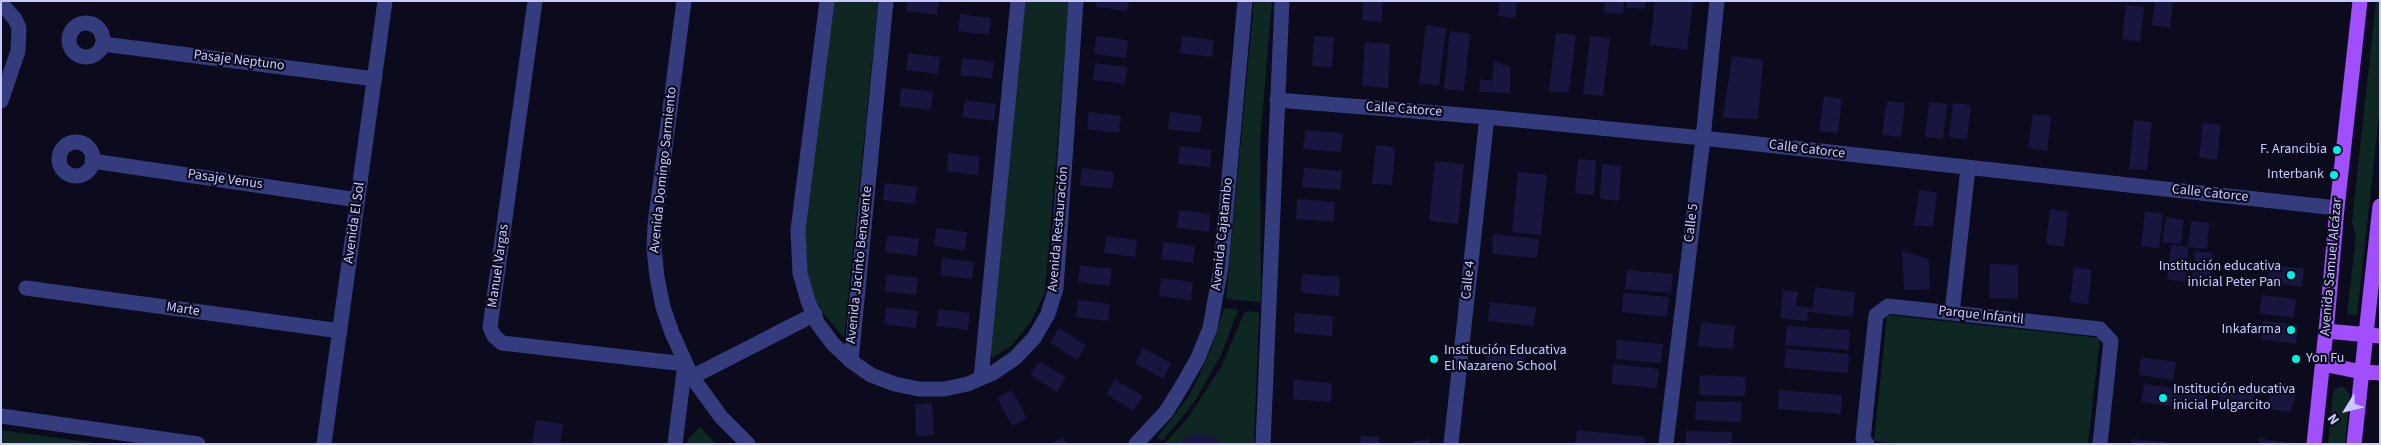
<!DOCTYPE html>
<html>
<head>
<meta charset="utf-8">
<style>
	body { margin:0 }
	#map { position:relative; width:2381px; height:445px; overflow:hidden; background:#0b0b1d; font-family:"Source Sans 3",sans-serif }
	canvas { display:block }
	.frame { position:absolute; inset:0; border:2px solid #c7c9ff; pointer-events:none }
	.north { position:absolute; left:2321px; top:385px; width:50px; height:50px; -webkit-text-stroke:4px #0b0b1d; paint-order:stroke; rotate:234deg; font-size:14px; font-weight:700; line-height:20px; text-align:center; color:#c7c9ff }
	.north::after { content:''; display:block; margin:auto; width:18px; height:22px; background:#c7c9ff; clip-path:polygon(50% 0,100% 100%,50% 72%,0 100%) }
</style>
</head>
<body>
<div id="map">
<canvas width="2381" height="445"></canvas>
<div class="frame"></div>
<div class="north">N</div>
</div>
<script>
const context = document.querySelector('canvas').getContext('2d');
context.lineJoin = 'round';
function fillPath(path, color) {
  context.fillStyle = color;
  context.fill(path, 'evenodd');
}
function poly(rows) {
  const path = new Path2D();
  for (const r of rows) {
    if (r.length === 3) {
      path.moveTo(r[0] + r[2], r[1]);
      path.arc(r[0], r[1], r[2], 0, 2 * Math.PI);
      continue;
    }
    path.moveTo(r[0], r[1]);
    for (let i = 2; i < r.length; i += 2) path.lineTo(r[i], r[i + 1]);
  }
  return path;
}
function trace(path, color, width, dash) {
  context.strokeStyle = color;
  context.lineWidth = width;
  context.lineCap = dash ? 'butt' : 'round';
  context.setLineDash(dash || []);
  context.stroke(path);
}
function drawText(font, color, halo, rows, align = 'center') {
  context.font = font + ' "Source Sans 3",sans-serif';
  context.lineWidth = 4.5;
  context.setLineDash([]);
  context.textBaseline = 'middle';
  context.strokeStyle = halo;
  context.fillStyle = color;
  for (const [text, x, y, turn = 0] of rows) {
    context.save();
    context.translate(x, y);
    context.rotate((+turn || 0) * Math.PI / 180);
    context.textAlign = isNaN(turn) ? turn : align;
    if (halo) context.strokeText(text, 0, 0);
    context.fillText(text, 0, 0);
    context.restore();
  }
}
const green = poly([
	[829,1,878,1,844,338,823,313,805,280,799,239],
	[1019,1,1069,1,1045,292,1031,322,1012,345,992,358,987,332],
	[1254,1,1272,1,1260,141,1261,302,1226,299],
	[2376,1,2380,1,2380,106,2357,316,2347,314,2356,237,2352,222],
	[1224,308,1238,310,1221,355,1193,404,1162,441,1157,438,1189,396,1199,376,1213,344],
	[1245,311,1259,312,1254,444,1164,444,1187,419,1221,367],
	[1887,315,2100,338,2088,444,1900,444,1874,441],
	[2339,387,2344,387,2350,395,2345,444,2328,444,2333,392],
	[700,427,716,444,687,444,688,439],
	[1,430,102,444,1,444]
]);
const building = poly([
	[907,1,939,1,937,15,906,11],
	[1096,1,1129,1,1127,11,1096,7],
	[1363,1,1383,1,1382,22,1362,20],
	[1500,1,1517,1,1515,18,1498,16],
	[1605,1,1624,1,1623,14,1604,13],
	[1627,1,1645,1,1645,9,1626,8],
	[1655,1,1693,1,1687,50,1650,45],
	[2155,1,2173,1,2170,28,2152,25],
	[2126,5,2144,7,2140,42,2122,39],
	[960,14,991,18,989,35,958,31],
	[1426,25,1446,28,1439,86,1419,83],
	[1450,31,1470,34,1464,91,1444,89],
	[1556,33,1576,35,1569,93,1549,91],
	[1096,36,1128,40,1126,58,1094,54],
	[1182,36,1214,40,1212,57,1180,53],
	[1314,36,1334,37,1332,67,1312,66],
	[1590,36,1610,38,1603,96,1583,94],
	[1365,42,1390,44,1388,88,1362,86],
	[908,53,940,57,938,74,906,70],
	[1732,56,1763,60,1758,119,1723,118],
	[962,58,994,62,992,79,960,75],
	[1494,61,1510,67,1510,93,1479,92,1480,79,1492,81],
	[1095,63,1127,67,1125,84,1093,80],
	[901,88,933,92,931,110,899,106],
	[1824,96,1842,99,1838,133,1819,131],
	[965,100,996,104,994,121,962,117],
	[1887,101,1905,103,1901,137,1882,135],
	[1929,102,1947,104,1943,139,1925,137],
	[1953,103,1971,105,1967,140,1949,137],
	[1089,112,1121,116,1119,133,1087,129],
	[1170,112,1202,116,1200,133,1168,129],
	[2033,114,2051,116,2047,151,2028,148],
	[2134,120,2152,122,2147,170,2129,169],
	[2203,123,2221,125,2217,160,2199,157],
	[1305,130,1343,133,1341,152,1303,149],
	[1376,145,1395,147,1392,185,1372,184],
	[1180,146,1212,150,1210,167,1178,164],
	[948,153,980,157,978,175,947,171],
	[1578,159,1596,160,1594,195,1575,193],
	[1435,161,1464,164,1458,224,1429,221],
	[1602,164,1621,166,1619,201,1600,199],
	[1082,168,1114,172,1112,189,1080,185],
	[1304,168,1342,171,1340,190,1302,187],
	[1518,172,1547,175,1541,235,1512,232],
	[885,183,917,187,915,204,883,200],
	[1919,190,1937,192,1933,227,1914,225],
	[1297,199,1335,202,1334,222,1296,219],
	[2050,209,2068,212,2064,247,2046,244],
	[1179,210,1210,214,1209,232,1177,228],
	[2145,211,2163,214,2159,248,2141,246],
	[2166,217,2184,220,2181,244,2162,242],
	[2191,221,2209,223,2207,249,2188,247],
	[936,228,967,232,965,250,934,246],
	[1493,234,1539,239,1537,258,1492,254],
	[887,235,919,239,917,256,885,252],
	[1106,236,1137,240,1135,257,1104,253],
	[1164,242,1195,246,1193,263,1161,259],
	[2171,245,2189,247,2185,282,2167,279],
	[1902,251,1929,259,1930,289,1904,290],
	[2195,251,2213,253,2209,288,2191,286],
	[942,258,974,262,972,279,940,275],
	[1990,264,2018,265,2018,299,1989,298],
	[2270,264,2304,269,2302,287,2267,282],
	[1080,265,1112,269,1110,286,1078,282],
	[2074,267,2092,270,2088,304,2070,302],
	[1627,270,1673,274,1671,293,1625,289],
	[887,274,918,278,916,295,885,291],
	[1302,274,1340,277,1339,296,1301,293],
	[1161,278,1193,282,1191,300,1159,296],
	[1815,287,1855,292,1853,317,1808,312,1807,321,1780,318,1783,290,1798,292,1796,306,1813,308],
	[1623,293,1669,297,1667,317,1622,312],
	[2262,295,2296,299,2294,318,2259,313],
	[1078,300,1110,304,1108,321,1076,317],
	[1490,302,1536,307,1534,326,1488,321],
	[886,307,918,311,916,328,884,324],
	[939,309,970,313,968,330,936,326],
	[1295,313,1333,316,1332,336,1294,333],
	[2263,321,2298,325,2296,344,2261,339],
	[1701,322,1735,326,1733,349,1698,346],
	[1787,326,1850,330,1849,350,1785,345],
	[1059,328,1086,345,1077,360,1050,343],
	[1617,340,1663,344,1661,363,1616,359],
	[1488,343,1526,346,1524,365,1486,362],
	[1143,348,1171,363,1163,379,1135,363],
	[1786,349,1849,354,1848,373,1784,368],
	[2141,357,2176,362,2173,380,2139,375],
	[1039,361,1066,377,1057,392,1030,375],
	[1613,364,1659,369,1657,388,1612,384],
	[1700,375,1746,377,1745,396,1699,395],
	[1115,379,1143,396,1133,411,1106,394],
	[1294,380,1332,383,1331,402,1293,399],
	[2220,383,2255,388,2253,406,2218,402],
	[2144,384,2208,393,2205,411,2141,402],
	[1012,390,1027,418,1012,426,997,398],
	[1779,390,1842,395,1841,414,1778,409],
	[2270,392,2296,395,2290,412,2268,409],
	[1696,401,1742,402,1741,422,1695,420],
	[932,403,934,435,916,436,915,404],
	[536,420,563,424,560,444,532,444],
	[1577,430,1645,437,1644,444,1575,444],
	[1686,431,1732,432,1731,444,1686,444],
	[1203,434,1215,438,1222,444,1179,444,1189,435],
	[1361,436,1379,437,1379,444,1360,444],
	[1063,437,1066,444,1050,444],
	[2259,438,2290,443,2290,444,2259,444],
	[1430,439,1429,444,1415,444,1415,441],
	[2131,439,2166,442,2166,444,2131,444]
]);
const minor = poly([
	[535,1,490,327,494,336,502,343,685,364],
	[684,1,655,225,654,249,657,277,663,307,672,333,692,377,721,417,748,444],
	[827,1,798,230,800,273,808,301,818,324,833,344,851,361,871,375,895,384,919,389,944,389,968,384,993,373,1015,358,1034,338,1048,314,1056,288,1076,1],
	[1,3,15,19,19,28,18,51,1,101],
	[86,40,17],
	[103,44,375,79],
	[1277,100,1487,117,1703,138,2337,208],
	[76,159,17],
	[92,161,358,200],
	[26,288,340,331],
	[1952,313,1968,168],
	[851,361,886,1],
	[692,377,815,314],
	[981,378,1018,1],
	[1,416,198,444],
	[324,444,385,1],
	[675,444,685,364],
	[1136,444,1166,412,1182,386,1198,358,1210,328,1221,267,1245,1],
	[1263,444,1282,1],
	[1451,444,1487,117],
	[1666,444,1703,138,1717,1],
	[1867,444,1863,439,1876,315,1888,306,2100,329,2111,341,2100,444]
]);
const major = poly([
	[2326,331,2380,336],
	[2323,364,2362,372,2380,373],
	[2314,444,2327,321,2337,208,2360,1],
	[2354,444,2380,206]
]);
const markers = [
	[2337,150,5,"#00f2e4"],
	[2334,175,5,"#00f2e4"],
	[2291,275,5,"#00f2e4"],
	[2291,330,5,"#00f2e4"],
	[1434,359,5,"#00f2e4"],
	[2296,359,5,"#00f2e4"],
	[2163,398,5,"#00f2e4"]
];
const streetNames = [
	["Pasaje Neptuno",239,61,7],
	["Calle Catorce",1404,110,4],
	["Calle Catorce",1807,150,7],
	["Avenida Domingo Sarmiento",664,170,-84],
	["Pasaje Venus",225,180,8],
	["Calle Catorce",2210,194,6],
	["Avenida El Sol",355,223,-82],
	["Calle 5",1692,223,-83],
	["Avenida Restauración",1059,229,-85],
	["Avenida Cajatambo",1223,234,-84],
	["Avenida Jacinto Benavente",860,265,-84],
	["Manuel Vargas",499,266,-82],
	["Avenida Samuel Alcázar",2332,267,-85],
	["Calle 4",1469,280,-84],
	["Marte",183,310,8],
	["Parque Infantil",1981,316,6]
];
const poiNames = [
	["F. Arancibia",2327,150],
	["Interbank",2324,175],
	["Institución educativa",2281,267],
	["inicial Peter Pan",2281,283],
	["Inkafarma",2281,330],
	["Institución Educativa",1444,351,"left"],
	["El Nazareno School",1444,367,"left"],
	["Yon Fu",2306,359,"left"],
	["Institución educativa",2173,390,"left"],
	["inicial Pulgarcito",2173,406,"left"]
];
fillPath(green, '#0e2722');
fillPath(building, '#18163e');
trace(minor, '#343c7e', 15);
trace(major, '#a14eff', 15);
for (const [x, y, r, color] of markers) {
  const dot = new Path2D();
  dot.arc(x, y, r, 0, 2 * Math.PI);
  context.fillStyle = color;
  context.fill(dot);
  trace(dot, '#0b0b1d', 2);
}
drawText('14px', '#c7c9ff', '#0b0b1d', streetNames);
drawText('14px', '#c7c9ff', '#0b0b1d', poiNames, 'right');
</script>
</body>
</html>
